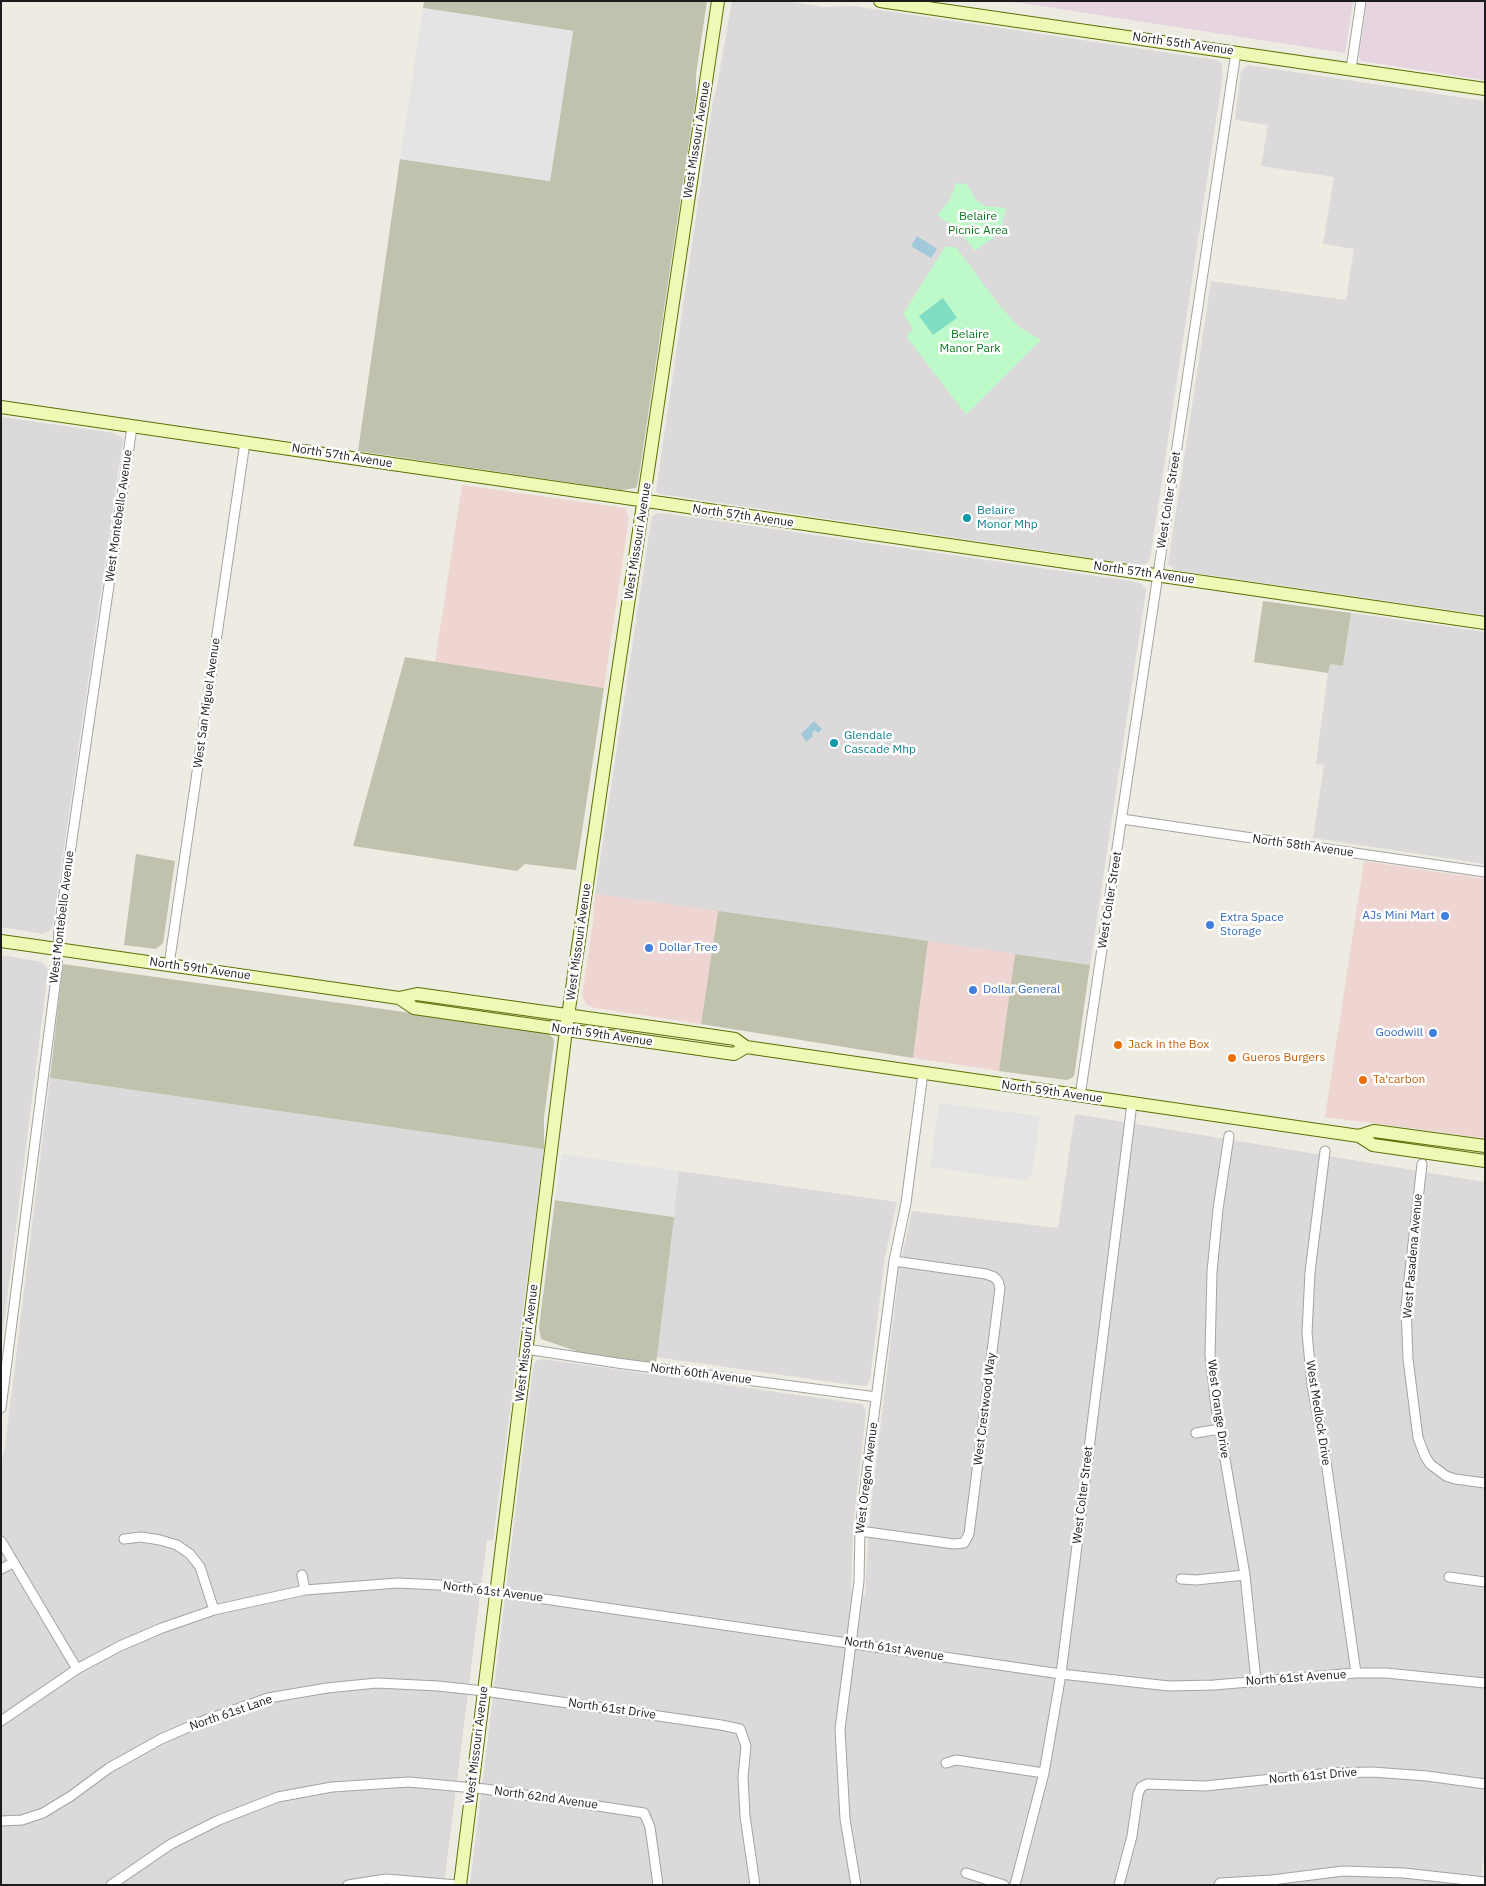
<!DOCTYPE html>
<html>
<head>
<meta charset="utf-8">
<style>
	body { margin:0 }
	#map { position:relative; width:1486px; height:1886px; overflow:hidden; background:#eeebe2; font-family:"IBM Plex Sans",sans-serif }
	canvas { display:block }
	.frame { position:absolute; inset:0; border:2px solid #1c1c1c; pointer-events:none }
</style>
</head>
<body>
<div id="map">
<canvas width="1486" height="1886"></canvas>
<div class="frame"></div>
</div>
<script>
const context = document.querySelector('canvas').getContext('2d');
context.lineJoin = 'round';
function fillPath(path, color) {
  context.fillStyle = color;
  context.fill(path, 'evenodd');
}
function poly(rows) {
  const path = new Path2D();
  for (const r of rows) {
    path.moveTo(r[0], r[1]);
    for (let i = 2; i < r.length; i += 2) path.lineTo(r[i], r[i + 1]);
  }
  return path;
}
function trace(path, color, width, dash) {
  context.strokeStyle = color;
  context.lineWidth = width;
  context.lineCap = dash ? 'butt' : 'round';
  context.setLineDash(dash || []);
  context.stroke(path);
}
function drawText(font, color, halo, rows, align = 'center') {
  context.font = font + ' "IBM Plex Sans",sans-serif';
  context.lineWidth = 5;
  context.setLineDash([]);
  context.textBaseline = 'middle';
  context.strokeStyle = halo;
  context.fillStyle = color;
  for (const [text, x, y, turn = 0] of rows) {
    context.save();
    context.translate(x, y);
    context.rotate((+turn || 0) * Math.PI / 180);
    context.textAlign = isNaN(turn) ? turn : align;
    if (halo) context.strokeText(text, 0, 0);
    context.fillText(text, 0, 0);
    context.restore();
  }
}
const residential = poly([
	[732,1,785,1,823,7,852,6,1217,60,1221,62,1223,74,1150,559,1147,563,1140,565,660,494,656,491,713,101,717,86],
	[1248,65,1485,101,1485,615,1175,570,1168,564,1211,281,1346,300,1354,249,1323,244,1334,177,1261,166,1268,125,1235,120,1241,71],
	[1,417,114,433,121,437,123,439,53,924,51,930,43,934,1,927],
	[662,513,1131,581,1142,584,1146,590,1090,965,595,894,650,528,652,517,656,514],
	[1351,613,1485,632,1485,864,1313,838,1324,765,1316,764,1329,664,1343,666],
	[1,955,42,962,47,967,48,971,1,1346],
	[50,1078,544,1149,493,1540,487,1540,444,1885,1,1885,1,1462,5,1447],
	[1075,1114,1485,1182,1485,1847,1480,1885,470,1885,533,1368,536,1361,542,1359,862,1404,866,1410,866,1413,853,1526,851,1591,865,1596,869,1523,899,1271,912,1211,1058,1228],
	[679,1171,897,1202,885,1257,870,1379,867,1386,846,1384,656,1357]
]);
const commercial = poly([
	[462,485,625,508,629,517,604,688,435,662],
	[1364,861,1485,879,1485,1138,1325,1117],
	[595,894,718,911,701,1024,595,1008,586,1004,582,995,593,922],
	[928,941,1015,954,999,1071,913,1058]
]);
const industrial = poly([
	[1008,1,1353,1,1345,53],
	[1367,1,1485,1,1485,80,1361,61,1359,57]
]);
const construction = poly([
	[424,1,707,1,696,74,696,96,638,482,636,488,621,490,358,451,400,159,550,181,573,31,423,8],
	[1263,601,1351,613,1343,666,1330,664,1328,673,1254,662],
	[405,657,604,688,576,870,525,864,517,871,353,846],
	[136,854,175,861,163,943,156,949,124,945],
	[718,911,928,941,913,1058,701,1024],
	[1015,954,1090,965,1075,1070,1074,1076,1070,1079,1066,1080,999,1071],
	[63,964,546,1032,553,1038,554,1042,544,1117,544,1149,50,1078],
	[555,1200,674,1217,656,1364,582,1353,541,1339,539,1328]
]);
const park = poly([
	[956,183,967,184,976,200,985,206,1006,208,1003,221,997,235,975,251,960,232,937,215,950,200],
	[945,247,956,247,999,305,1019,327,1041,340,966,415,906,336,913,329,903,314]
]);
const pitch = poly([
	[943,298,957,318,933,335,919,316]
]);
const parking = poly([
	[423,8,573,31,550,181,400,159],
	[939,1103,1040,1116,1032,1175,1025,1181,930,1167],
	[562,1154,679,1171,674,1217,555,1200]
]);
const water = poly([
	[917,236,937,249,931,258,911,246],
	[814,721,822,729,818,733,815,730,812,733,813,736,806,742,801,734]
]);
const street = poly([
	[1351,69,1361,1],
	[1122,819,1485,872],
	[169,965,245,442],
	[1080,1096,1236,52],
	[1229,1136,1218,1209,1212,1272,1210,1355,1216,1407,1245,1575,1256,1681],
	[1325,1151,1310,1272,1307,1333,1312,1385,1327,1468,1356,1673],
	[1422,1164,1406,1306,1408,1359,1418,1438,1425,1456,1430,1464,1446,1476,1455,1479,1485,1483],
	[526,1349,617,1363,876,1397],
	[1,1408,57,970,59,929,132,427],
	[1196,1433,1220,1429],
	[860,1531,954,1544,964,1543,969,1534,1000,1288,998,1281,994,1277,986,1274,894,1261],
	[124,1539,141,1537,160,1540,177,1545,190,1554,200,1567,214,1610],
	[1,1541,77,1669],
	[1,1569,13,1563],
	[302,1575,305,1590],
	[1449,1577,1485,1582],
	[1181,1579,1196,1580,1245,1575],
	[1,1721,77,1669,120,1646,162,1628,214,1610,305,1590,398,1583,439,1585,510,1594,1061,1674,1169,1686,1214,1685,1356,1673,1386,1673,1485,1683],
	[946,1763,956,1760,1044,1773],
	[1,1821,22,1820,43,1813,71,1796,109,1768,161,1739,200,1722,268,1698,327,1688,377,1683,438,1686,484,1691,721,1725,740,1729,746,1746,743,1777,745,1816,755,1885],
	[966,1873,1004,1885],
	[111,1885,171,1844,219,1820,278,1797,332,1787,409,1782,485,1789,644,1813,650,1827,658,1885],
	[348,1885,386,1879,457,1885],
	[856,1885,845,1819,840,1729,859,1581,860,1531,870,1446,894,1261,906,1203,923,1073],
	[1015,1885,1044,1773,1061,1674,1132,1103],
	[1119,1885,1132,1836,1138,1794,1141,1787,1147,1784,1205,1786,1330,1773,1372,1772,1427,1776,1485,1784],
	[1219,1885,1220,1883,1272,1880,1343,1871,1404,1873,1485,1882]
]);
const secondary = poly([
	[880,1,1485,89],
	[1,407,1485,623],
	[1,941,399,998,417,994,680,1031,735,1039,746,1047,1359,1136,1374,1131,1485,1146],
	[399,998,414,1008,734,1054,746,1047],
	[1359,1136,1373,1145,1485,1161],
	[460,1885,566,1030,613,705,718,1]
]);
const markers = [
	[967,518,5,"#0f9aa8"],
	[834,743,5,"#0f9aa8"],
	[1445,916,5,"#3f7fe0"],
	[1210,925,5,"#3f7fe0"],
	[649,948,5,"#3f7fe0"],
	[973,990,5,"#3f7fe0"],
	[1433,1033,5,"#3f7fe0"],
	[1118,1045,5,"#e8710a"],
	[1232,1058,5,"#e8710a"],
	[1363,1080,5,"#e8710a"]
];
const streetNames = [
	["North 55th Avenue",1183,44,8],
	["West Missouri Avenue",697,140,-81],
	["North 57th Avenue",342,456,9],
	["West Colter Street",1169,500,-81],
	["West Montebello Avenue",119,516,-82],
	["North 57th Avenue",743,516,8],
	["West Missouri Avenue",638,541,-81],
	["North 57th Avenue",1144,573,8],
	["West San Miguel Avenue",207,703,-82],
	["North 58th Avenue",1303,846,8],
	["West Colter Street",1110,900,-81],
	["West Montebello Avenue",62,917,-83],
	["West Missouri Avenue",579,942,-82],
	["North 59th Avenue",200,969,8],
	["North 59th Avenue",602,1035,8],
	["North 59th Avenue",1052,1092,8],
	["West Pasadena Avenue",1413,1256,-85],
	["West Missouri Avenue",527,1343,-83],
	["North 60th Avenue",701,1374,7],
	["West Crestwood Way",985,1409,-83],
	["West Orange Drive",1218,1409,82],
	["West Medlock Drive",1318,1413,81],
	["West Oregon Avenue",867,1478,-83],
	["West Colter Street",1083,1495,-83],
	["North 61st Avenue",493,1592,7],
	["North 61st Avenue",894,1649,9],
	["North 61st Avenue",1296,1678,-4],
	["North 61st Drive",612,1709,8],
	["North 61st Lane",231,1713,-19],
	["West Missouri Avenue",477,1745,-83],
	["North 61st Drive",1313,1776,-5],
	["North 62nd Avenue",546,1798,8]
];
const parkNames = [
	["Belaire",978,217],
	["Picnic Area",978,231],
	["Belaire",970,335],
	["Manor Park",970,349]
];
const cultureNames = [
	["Belaire",977,511],
	["Monor Mhp",977,525],
	["Glendale",844,736],
	["Cascade Mhp",844,750]
];
const shopNames = [
	["AJs Mini Mart",1435,916,"right"],
	["Extra Space",1220,918],
	["Storage",1220,932],
	["Dollar Tree",659,948],
	["Dollar General",983,990],
	["Goodwill",1423,1033,"right"]
];
const foodNames = [
	["Jack in the Box",1128,1045],
	["Gueros Burgers",1242,1058],
	["Ta'carbon",1373,1080]
];
fillPath(residential, '#dbd9d9');
fillPath(commercial, '#efd5d1');
fillPath(industrial, '#e7d4e1');
fillPath(construction, '#c0c2ae');
fillPath(park, '#bef9c9');
fillPath(pitch, '#80ddc3');
fillPath(parking, '#e4e4e4');
fillPath(water, '#a2c8dc');
trace(street, '#a3a3a3', 11);
trace(secondary, '#5a7205', 14);
trace(street, '#fff', 9);
trace(secondary, '#eef9b5', 12);
for (const [x, y, r, color] of markers) {
  const dot = new Path2D();
  dot.arc(x, y, r, 0, 2 * Math.PI);
  context.fillStyle = color;
  context.fill(dot);
  trace(dot, '#fff', 2);
}
drawText('12px', '#1c1c1c', '#fff', streetNames);
drawText('12px', '#0c7921', '#fff', parkNames);
drawText('12px', '#0d838f', '#fff', cultureNames, 'left');
drawText('12px', '#366cbe', '#fff', shopNames, 'left');
drawText('12px', '#c56008', '#fff', foodNames, 'left');
</script>
</body>
</html>
